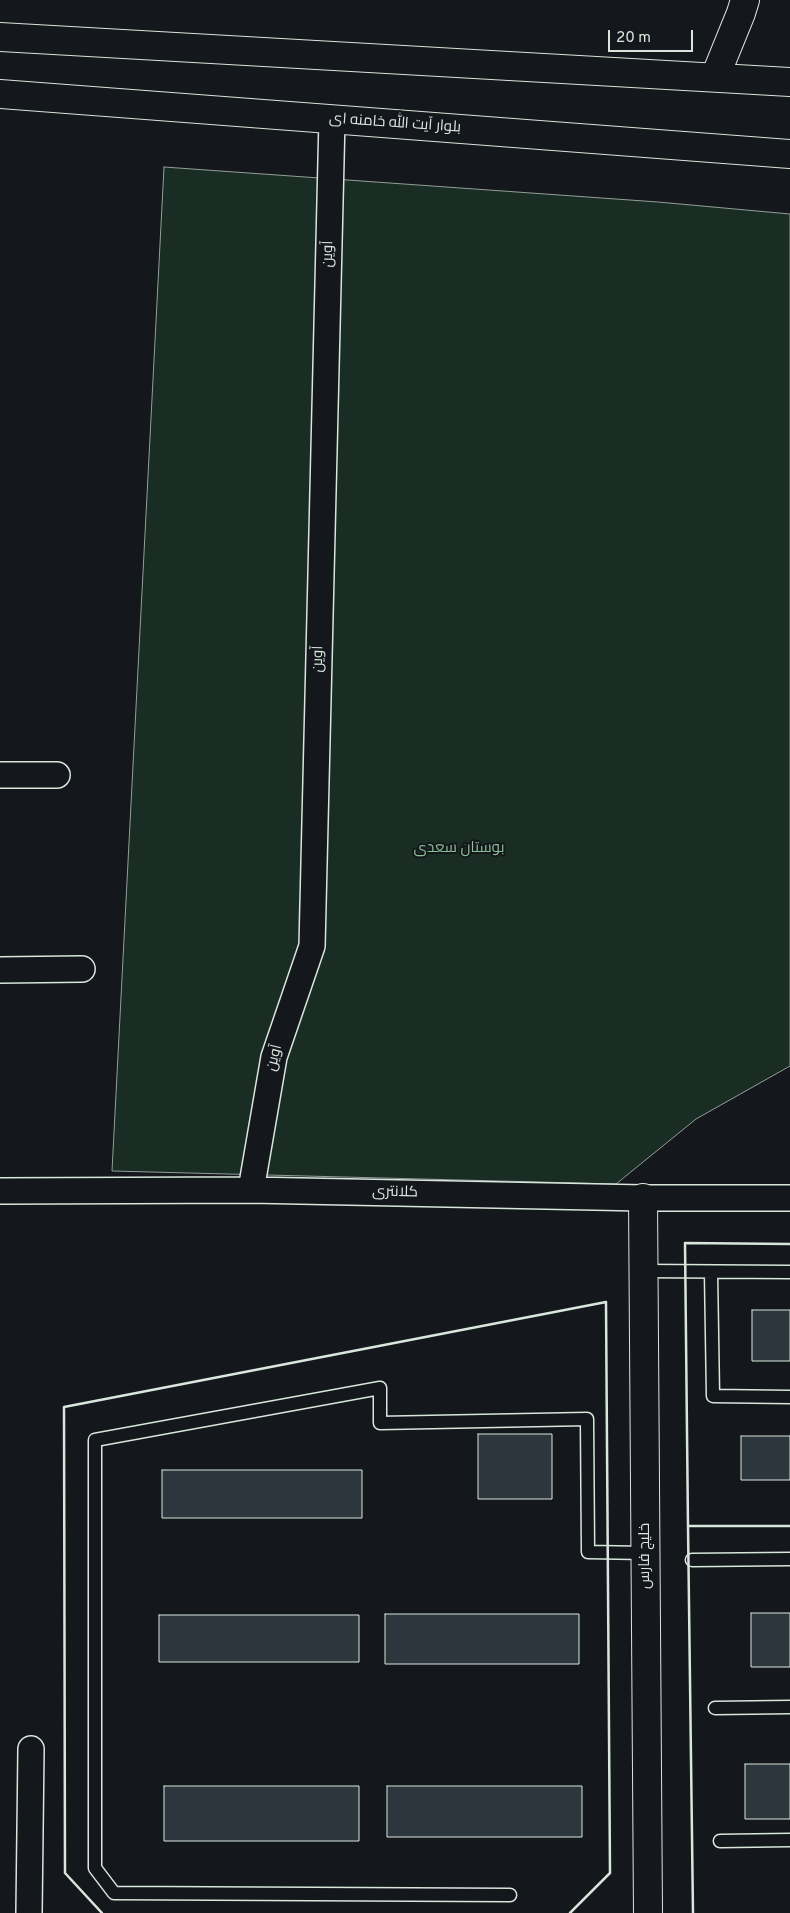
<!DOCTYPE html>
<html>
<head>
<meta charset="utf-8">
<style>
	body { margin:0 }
	#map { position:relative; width:790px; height:1913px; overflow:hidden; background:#14181c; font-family:Overpass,sans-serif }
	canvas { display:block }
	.scale { position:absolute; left:608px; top:30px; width:85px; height:22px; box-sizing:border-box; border:2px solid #d8e6dc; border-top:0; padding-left:6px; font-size:15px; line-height:18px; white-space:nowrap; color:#d8e6dc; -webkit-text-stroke:4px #14181c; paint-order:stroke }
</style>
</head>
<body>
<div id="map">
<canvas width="790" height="1913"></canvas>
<div class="scale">20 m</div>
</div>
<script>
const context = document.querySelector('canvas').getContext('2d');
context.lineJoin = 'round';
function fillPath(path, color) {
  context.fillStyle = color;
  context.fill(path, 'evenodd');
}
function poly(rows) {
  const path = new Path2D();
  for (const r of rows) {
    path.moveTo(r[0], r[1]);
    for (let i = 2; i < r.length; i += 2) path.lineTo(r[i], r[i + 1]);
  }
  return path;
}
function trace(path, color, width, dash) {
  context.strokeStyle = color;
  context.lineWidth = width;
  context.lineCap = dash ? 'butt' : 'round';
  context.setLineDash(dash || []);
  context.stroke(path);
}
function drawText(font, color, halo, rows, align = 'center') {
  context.font = font + ' Overpass,Cairo,sans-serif';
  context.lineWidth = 4;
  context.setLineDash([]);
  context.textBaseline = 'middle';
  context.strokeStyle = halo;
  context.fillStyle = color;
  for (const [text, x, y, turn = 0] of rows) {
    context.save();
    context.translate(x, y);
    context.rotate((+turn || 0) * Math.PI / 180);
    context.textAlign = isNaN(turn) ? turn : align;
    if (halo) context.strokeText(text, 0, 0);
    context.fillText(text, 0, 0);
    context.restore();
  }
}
const green = poly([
	[164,167,658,202,790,214,790,1066,696,1119,616,1184,112,1171,164,167]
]);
const building = poly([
	[752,1310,790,1310,790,1361,752,1361,752,1310],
	[478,1434,552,1434,552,1499,478,1499,478,1434],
	[741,1436,790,1436,790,1480,741,1480,741,1436],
	[162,1470,362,1470,362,1518,162,1518,162,1470],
	[751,1613,790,1613,790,1667,751,1667,751,1613],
	[385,1614,579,1614,579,1664,385,1664,385,1614],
	[159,1615,359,1615,359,1662,159,1662,159,1615],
	[745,1764,790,1764,790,1819,745,1819,745,1764],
	[164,1786,359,1786,359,1841,164,1841,164,1786],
	[387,1786,582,1786,582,1837,387,1837,387,1786]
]);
const lane = poly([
	[644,1271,790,1272],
	[711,1272,713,1396,790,1397],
	[692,1560,790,1559],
	[715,1708,790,1707],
	[720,1841,790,1840],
	[510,1895,114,1893,95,1868,95,1440,380,1388,380,1423,587,1419,588,1552,646,1553]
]);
const street = poly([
	[0,775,57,775],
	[0,970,82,969],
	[251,1190,274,1057,312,946,332,119],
	[0,1191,251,1190,643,1198,790,1198],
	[29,1913,31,1749]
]);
const secondary = poly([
	[0,37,790,82],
	[715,77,741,13,745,0],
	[0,94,790,154],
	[643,1198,648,1913]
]);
const wall = poly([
	[790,1244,685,1243,688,1526,790,1526],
	[688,1526,693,1913],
	[102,1913,65,1873,64,1407,606,1302,610,1873,570,1913]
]);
const streetNames = [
	["بلوار آیت الله خامنه ای",395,124,4],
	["آوین",329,254,-89],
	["آوین",319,659,-89],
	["آوین",275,1058,-76],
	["کلانتری",395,1193,1],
	["خلیج فارس",646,1556,-90]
];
const parkNames = [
	["بوستان سعدی",459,849]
];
fillPath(green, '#1a2d24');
trace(green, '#939e99', 1);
fillPath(building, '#2c363c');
trace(building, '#d8e6dc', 1);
trace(lane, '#d8e6dc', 15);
trace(street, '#d8e6dc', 28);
trace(secondary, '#d8e6dc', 30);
trace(lane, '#14181c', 12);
trace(street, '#14181c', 25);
trace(secondary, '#14181c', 28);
trace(wall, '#d8e6dc', 2.5);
drawText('15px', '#d8e6dc', '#14181c', streetNames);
drawText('15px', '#8ac095', '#14181c', parkNames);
</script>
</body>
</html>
